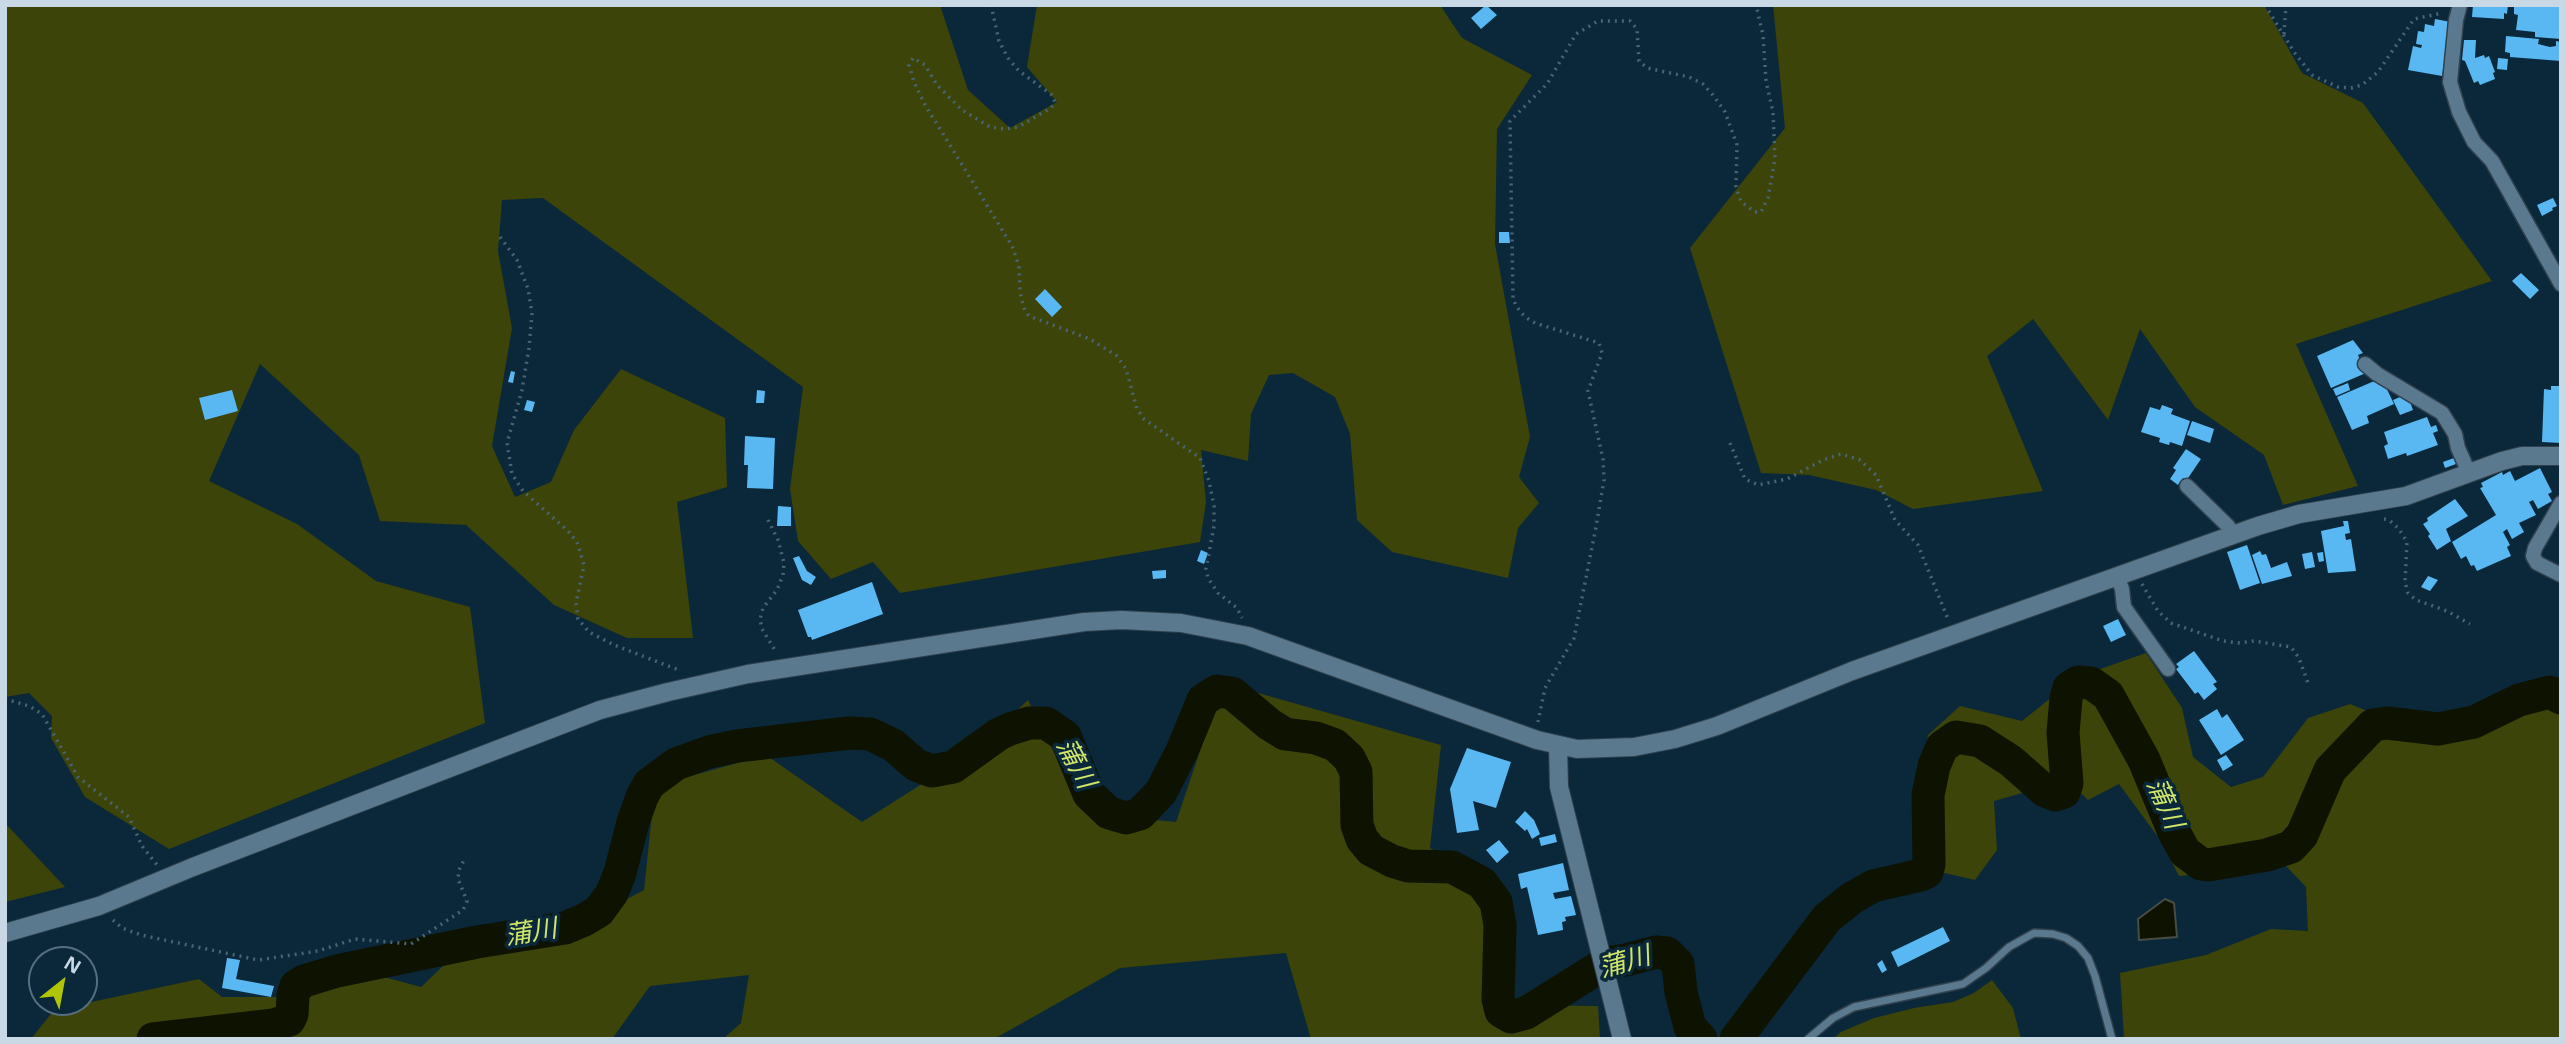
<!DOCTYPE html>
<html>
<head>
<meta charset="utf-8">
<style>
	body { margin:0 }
	#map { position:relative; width:2566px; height:1044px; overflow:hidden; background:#0a283a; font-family:"Open Sans",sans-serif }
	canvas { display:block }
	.frame { position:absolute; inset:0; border:7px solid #c8d8e4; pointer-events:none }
	.north { position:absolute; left:28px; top:946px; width:70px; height:70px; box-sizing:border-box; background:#0a283a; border:2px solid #566e7e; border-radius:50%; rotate:31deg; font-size:19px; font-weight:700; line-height:28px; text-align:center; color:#c8d8e4 }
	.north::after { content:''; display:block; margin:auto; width:24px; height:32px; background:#afc506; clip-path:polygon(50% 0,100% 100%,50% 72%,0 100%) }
</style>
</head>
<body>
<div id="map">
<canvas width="2566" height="1044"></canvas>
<div class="frame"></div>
<div class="north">N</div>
</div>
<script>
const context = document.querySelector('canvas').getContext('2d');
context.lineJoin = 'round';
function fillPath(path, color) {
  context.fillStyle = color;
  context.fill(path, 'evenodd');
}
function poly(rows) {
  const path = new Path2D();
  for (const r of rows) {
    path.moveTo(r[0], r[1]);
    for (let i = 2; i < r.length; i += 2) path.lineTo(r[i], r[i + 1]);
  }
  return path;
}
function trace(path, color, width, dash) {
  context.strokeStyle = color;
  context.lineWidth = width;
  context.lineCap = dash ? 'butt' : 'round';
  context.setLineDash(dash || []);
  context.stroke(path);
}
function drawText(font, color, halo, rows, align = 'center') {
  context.font = font + ' "Open Sans","Noto Sans JP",sans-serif';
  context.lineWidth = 7;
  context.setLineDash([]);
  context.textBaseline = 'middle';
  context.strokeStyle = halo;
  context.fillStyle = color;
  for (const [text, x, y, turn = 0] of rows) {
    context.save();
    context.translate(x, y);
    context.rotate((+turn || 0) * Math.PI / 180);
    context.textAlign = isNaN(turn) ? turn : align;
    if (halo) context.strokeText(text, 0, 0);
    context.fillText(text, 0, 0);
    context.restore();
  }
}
const green = poly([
	[5,5,940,5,968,90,1010,128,1057,102,1027,67,1037,5,1440,5,1462,38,1532,75,1497,129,1495,244,1530,437,1519,477,1539,503,1518,528,1508,578,1392,552,1357,520,1350,434,1335,397,1293,373,1269,375,1251,414,1248,461,1201,450,1206,502,1200,542,900,593,873,562,831,579,798,541,790,489,803,387,543,198,502,200,498,251,512,328,492,446,515,497,551,482,574,430,621,369,725,418,727,487,677,502,693,638,627,638,554,605,466,525,380,521,359,455,260,364,209,481,297,524,376,581,470,607,485,723,169,849,85,797,51,738,52,716,29,693,5,697],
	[1773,5,2264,5,2302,73,2363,103,2492,281,2296,344,2358,486,2283,505,2264,455,2195,407,2140,329,2108,420,2033,319,1987,356,2043,491,1913,509,1876,490,1809,475,1761,473,1690,248,1785,128],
	[2146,653,2182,708,2193,757,2231,787,2263,777,2308,718,2350,704,2405,726,2533,691,2561,704,2561,1039,2124,1039,2120,973,2206,955,2271,929,2308,931,2306,887,2286,866,2179,876,2161,841,2119,784,2088,800,2068,780,1994,801,1997,850,1975,880,1914,866,1921,779,1928,735,1960,706,2022,721,2052,697,2089,673],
	[1223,683,1441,745,1430,848,1486,882,1512,1005,1598,1006,1600,1039,1311,1039,1286,953,1120,968,994,1039,723,1039,741,1023,749,975,650,986,612,1039,31,1039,54,1010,199,979,222,997,311,997,328,962,421,987,465,945,585,921,644,890,655,786,766,755,862,822,972,752,1028,700,1086,813,1176,822],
	[5,823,65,887,5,902],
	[1992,980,2013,1008,2021,1039,1833,1039,1841,1032,1874,1018,1914,1008,1953,1002,1974,993]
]);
const water = poly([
	[2165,899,2174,903,2177,937,2139,940,2138,919,2165,899]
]);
const river = poly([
	[153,1039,274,1025,289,1020,292,1014,293,996,296,986,304,981,337,971,477,942,565,928,584,920,599,911,612,893,620,873,633,822,642,797,649,784,676,764,709,752,737,746,849,733,870,734,893,745,916,765,932,771,953,767,999,734,1010,729,1029,723,1046,723,1065,736,1089,794,1109,813,1126,818,1140,814,1161,792,1182,751,1203,700,1217,691,1232,693,1269,724,1285,734,1316,738,1335,745,1349,758,1356,772,1357,825,1362,839,1371,850,1392,861,1408,866,1452,867,1482,883,1496,902,1500,925,1498,999,1501,1011,1511,1017,1526,1013,1606,963,1626,960,1656,952,1667,953,1678,964,1681,992,1690,1027,1701,1039],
	[1736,1039,1827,918,1852,898,1873,886,1921,875,1927,872,1929,864,1928,795,1934,766,1942,747,1956,737,1980,741,2011,761,2045,791,2055,795,2064,792,2067,783,2063,733,2066,698,2069,688,2078,682,2091,683,2108,695,2144,760,2173,830,2185,852,2201,864,2208,865,2267,855,2291,847,2302,835,2330,770,2373,725,2387,723,2438,729,2474,722,2519,700,2550,692,2561,698]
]);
const building = poly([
	[1486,5,1497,15,1481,29,1471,18],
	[2473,5,2508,5,2507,14,2504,13,2504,19,2472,17],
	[2514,5,2561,5,2561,39,2535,37,2535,32,2516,30,2518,15,2514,14],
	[2435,19,2451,22,2442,76,2408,70,2413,46,2421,48,2422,45,2416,44,2418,31,2424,32,2425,24,2434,26],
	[2506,36,2539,39,2538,44,2550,47,2556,46,2556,41,2561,42,2561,61,2510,57,2510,53,2505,52],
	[2464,40,2476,40,2475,58,2484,55,2485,58,2489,56,2495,72,2493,73,2495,79,2480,85,2478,81,2474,83,2465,61,2462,60],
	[2498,58,2508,59,2507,70,2497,69],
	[2553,198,2557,206,2552,208,2553,210,2542,216,2537,205],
	[1499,232,1509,232,1510,243,1499,243],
	[2521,273,2539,290,2530,299,2512,281],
	[1045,289,1062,307,1052,317,1035,299],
	[2353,340,2363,353,2358,355,2366,373,2331,388,2317,356],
	[511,371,515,372,513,383,508,382],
	[2379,379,2384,383,2394,404,2367,416,2369,423,2352,430,2337,397],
	[2348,383,2350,390,2336,396,2333,389],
	[2551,386,2561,386,2561,443,2542,442,2544,389,2551,390],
	[232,390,238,411,205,420,199,398],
	[757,390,765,391,764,403,756,403],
	[2407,394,2413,410,2400,415,2393,400],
	[527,400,535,402,532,412,524,410],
	[2162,405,2173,409,2171,414,2190,421,2182,446,2170,442,2169,445,2159,442,2160,438,2141,432,2150,407,2160,410],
	[2427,417,2431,427,2436,425,2438,431,2433,433,2438,445,2407,456,2406,453,2388,459,2384,446,2388,444,2384,432],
	[2192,421,2214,429,2210,443,2187,435],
	[745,436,775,438,773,489,747,488,748,465,744,465],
	[2186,449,2201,459,2186,481,2183,478,2178,485,2170,479,2176,470,2173,468],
	[2454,458,2456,464,2445,468,2443,462],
	[2540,468,2552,492,2548,494,2552,501,2538,509,2533,500,2529,502,2536,515,2519,523,2524,532,2512,539,2507,529,2503,532,2510,545,2507,547,2511,556,2477,571,2474,565,2471,566,2466,556,2461,559,2452,542,2496,515,2480,488,2483,487,2481,483,2502,472,2503,475,2510,471,2515,481],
	[2455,499,2468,516,2446,529,2451,541,2437,550,2428,536,2430,534,2423,524,2428,521,2427,518],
	[778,506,791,507,791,526,777,526],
	[2343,521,2348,521,2350,533,2345,534,2346,540,2351,539,2356,571,2328,573,2321,531,2344,526],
	[2247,545,2260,583,2240,590,2227,552],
	[1201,550,1208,553,1204,564,1197,561],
	[2260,551,2262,555,2266,554,2271,568,2287,562,2292,576,2262,584,2252,555],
	[2312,552,2315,567,2305,569,2302,554],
	[2323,552,2324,561,2319,562,2317,553],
	[799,556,807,571,816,577,811,585,802,580,793,558],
	[1166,570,1166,578,1153,579,1152,571],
	[2428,576,2438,580,2430,591,2421,587],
	[872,582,883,614,812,640,811,637,808,637,798,610],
	[2118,619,2126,635,2111,642,2103,626],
	[2194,651,2217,682,2213,684,2217,689,2204,700,2198,692,2195,694,2176,669,2179,667,2176,664],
	[2217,709,2222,718,2227,714,2244,740,2221,755,2199,720],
	[1467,748,1511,762,1496,808,1473,801,1479,830,1457,833,1450,789],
	[2226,755,2233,765,2223,771,2217,760],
	[1525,811,1534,820,1540,834,1532,839,1527,829,1525,831,1515,822],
	[1555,834,1557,842,1541,846,1539,838],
	[1499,840,1509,852,1497,863,1486,850],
	[1563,863,1569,890,1553,893,1555,899,1571,896,1576,915,1565,917,1566,921,1562,922,1563,930,1538,935,1527,887,1521,889,1518,874],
	[1943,927,1950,941,1898,967,1891,952],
	[227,958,240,960,236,979,274,986,271,997,222,988],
	[1882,960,1887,970,1882,973,1877,964]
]);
const path = poly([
	[991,5,999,41,1008,58,1019,71,1052,95,1055,102,1051,108,1018,127,1004,129,990,127,962,110,937,85,925,65,913,58,909,65,914,82,924,103,1012,246,1019,266,1020,292,1024,308,1029,316,1090,339,1117,356,1126,369,1137,409,1144,419,1200,458,1209,481,1214,506,1214,526,1206,569,1208,578,1218,593,1237,608,1242,618],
	[2265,5,2294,52,2312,75,2338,87,2351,88,2362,85,2378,72,2414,19,2442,13],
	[2284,34,2286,5],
	[500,237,517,260,528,289,532,313,529,348,522,390,507,443,512,474,523,491,568,531,577,542,584,565,576,603,578,619,589,632,614,645,679,670],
	[1730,443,1745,479,1758,485,1787,479,1823,460,1841,454,1860,460,1876,475,1895,520,1918,545,1948,619],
	[2384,519,2389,520,2399,529,2407,542,2405,582,2408,593,2416,600,2447,611,2470,624],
	[768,520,778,540,784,563,783,575,777,590,763,608,760,619,762,629,776,652],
	[2142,584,2158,611,2171,623,2223,641,2240,643,2254,641,2291,647,2299,658,2308,683],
	[5,699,29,706,42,714,78,777,129,817,142,846,157,865],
	[1538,722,1545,688,1574,638,1596,527,1604,480,1603,459,1588,391,1602,353,1599,343,1535,323,1525,317,1516,306,1513,298,1510,121,1547,84,1576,34,1598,21,1630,21,1637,29,1639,61,1647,68,1689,77,1703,84,1713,95,1725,112,1737,145,1736,187,1741,202,1755,212,1761,212,1768,198,1775,159,1773,112,1766,81,1763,35,1756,5],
	[113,920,122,928,141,935,258,960,318,951,355,939,411,944,463,910,467,901,458,879,459,870,465,858]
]);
const service = poly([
	[1808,1039,1833,1018,1854,1007,1963,984,1986,968,2009,947,2034,933,2053,934,2066,938,2078,946,2088,958,2095,976,2112,1039]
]);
const minor = poly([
	[2460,5,2456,20,2450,82,2459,112,2474,142,2492,161,2561,284],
	[2365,364,2377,374,2442,413,2455,434,2458,448,2469,473],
	[2187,486,2228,526,2232,535],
	[2561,503,2535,548,2533,556,2537,563,2561,575],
	[2117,576,2122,589,2124,607,2168,669]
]);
const tertiary = poly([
	[1558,746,1559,787,1622,1039],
	[5,933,99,906,193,867,600,710,668,692,748,674,1084,622,1121,620,1181,623,1248,636,1537,740,1577,749,1634,747,1675,739,1717,726,1852,671,2258,526,2299,514,2406,496,2502,461,2522,456,2561,456]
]);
const waterNames = [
	["蒲川",1075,764,62],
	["蒲川",2164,804,66],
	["蒲川",531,933,-9],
	["蒲川",1625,963,-16]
];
fillPath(green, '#3c4409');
fillPath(water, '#0e1200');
trace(water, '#464d44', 2);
trace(river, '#0e1200', 33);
fillPath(building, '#59b8f2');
trace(service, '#30404d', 10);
trace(minor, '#30404d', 17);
trace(tertiary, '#30404d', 20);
trace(path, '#4a6474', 3.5, [2, 5]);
trace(service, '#5a798e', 7);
trace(minor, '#5a798e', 14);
trace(tertiary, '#5a798e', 18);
drawText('italic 26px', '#d1e669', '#0a283a', waterNames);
</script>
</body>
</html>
